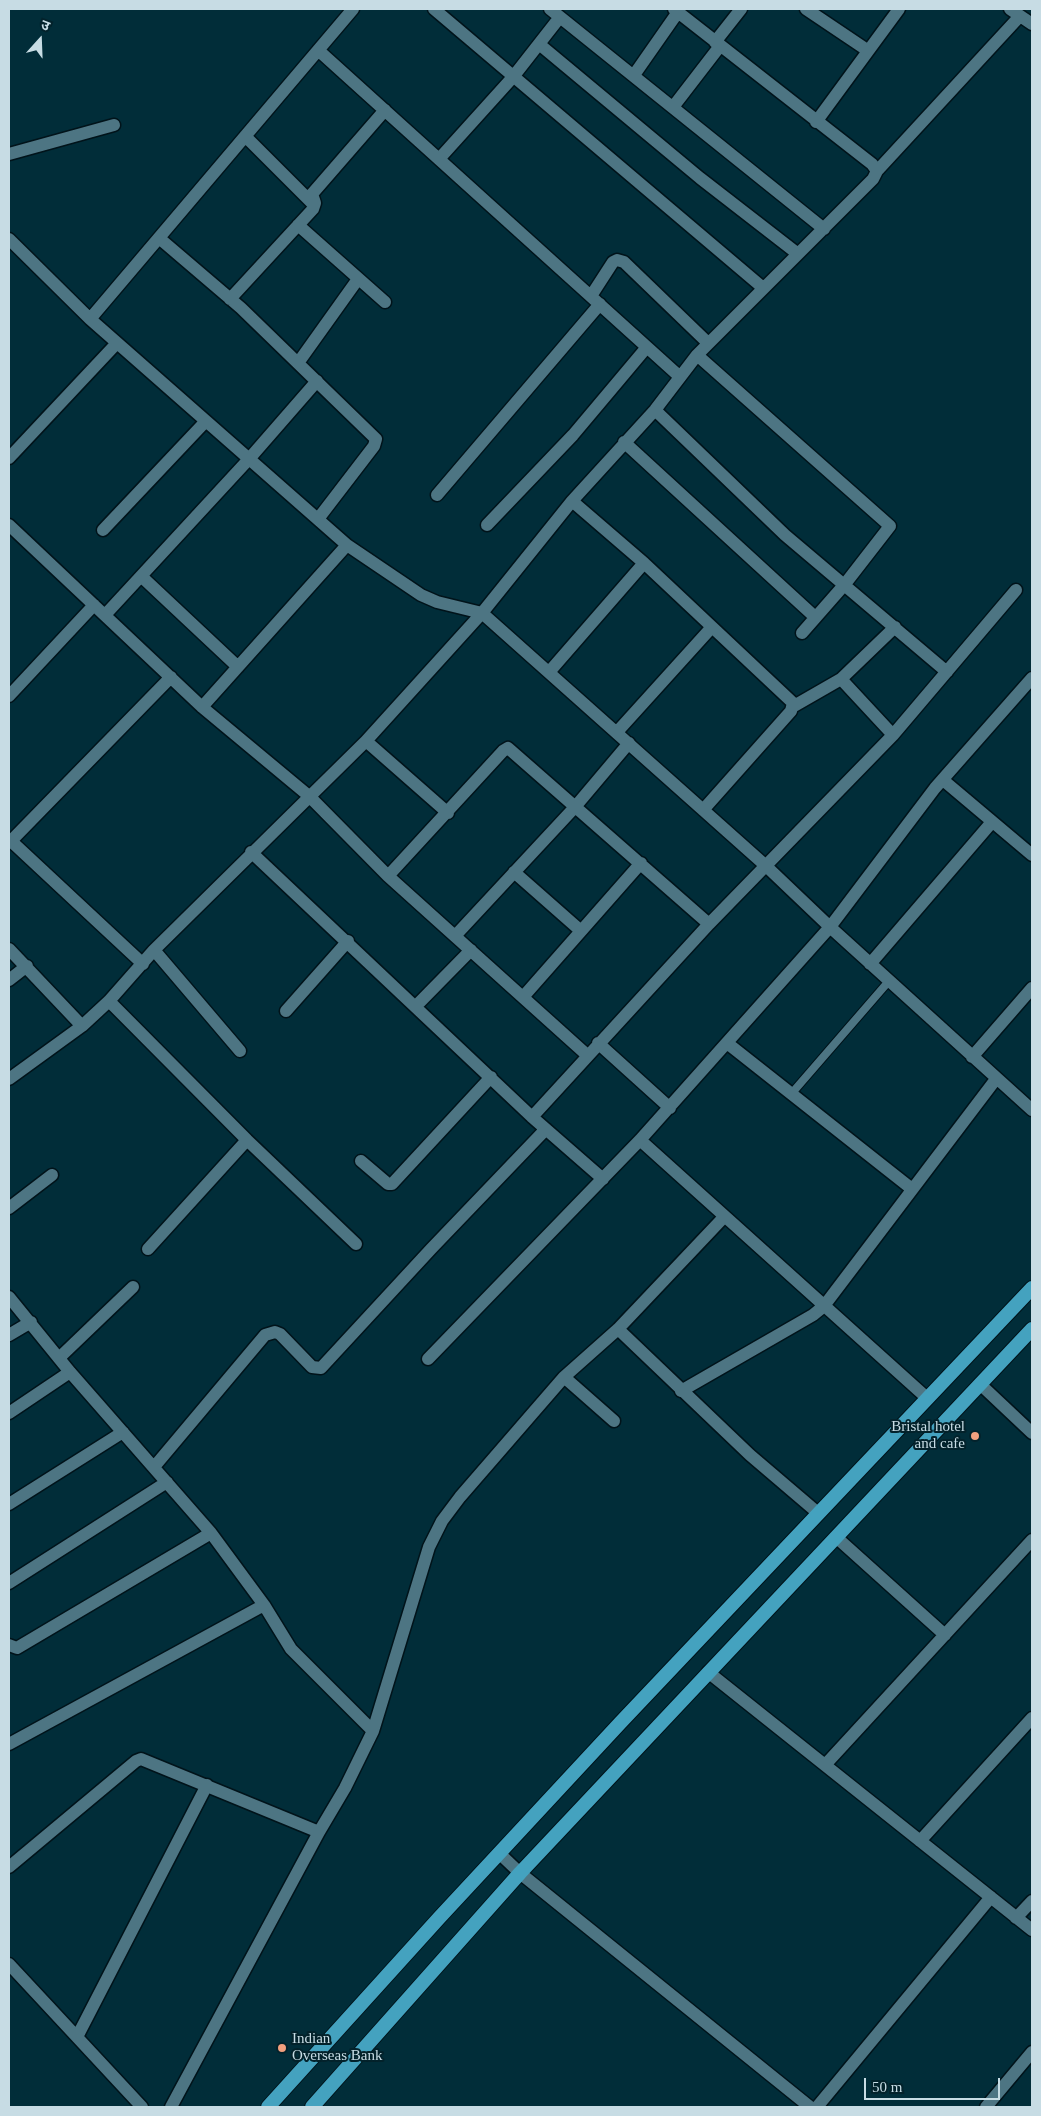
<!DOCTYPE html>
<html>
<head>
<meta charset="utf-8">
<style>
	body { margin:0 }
	#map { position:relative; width:1041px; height:2116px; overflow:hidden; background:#012d39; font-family:"Times New Roman","Noto Sans Devanagari",serif }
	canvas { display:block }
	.frame { position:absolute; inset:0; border:10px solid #c7dce4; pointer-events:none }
	.north { position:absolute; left:15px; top:15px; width:50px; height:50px; -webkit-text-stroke:4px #03222b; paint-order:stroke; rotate:20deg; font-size:14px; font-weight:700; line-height:20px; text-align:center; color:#c7dce4 }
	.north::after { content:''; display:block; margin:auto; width:18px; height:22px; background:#c7dce4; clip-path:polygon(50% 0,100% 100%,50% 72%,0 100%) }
	.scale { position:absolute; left:864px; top:2078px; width:136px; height:22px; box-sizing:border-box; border:2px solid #c7dce4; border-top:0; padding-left:6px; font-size:15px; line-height:18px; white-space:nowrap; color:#c7dce4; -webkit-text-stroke:4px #03222b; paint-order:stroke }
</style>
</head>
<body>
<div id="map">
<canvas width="1041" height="2116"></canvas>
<div class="frame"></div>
<div class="north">उ</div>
<div class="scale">50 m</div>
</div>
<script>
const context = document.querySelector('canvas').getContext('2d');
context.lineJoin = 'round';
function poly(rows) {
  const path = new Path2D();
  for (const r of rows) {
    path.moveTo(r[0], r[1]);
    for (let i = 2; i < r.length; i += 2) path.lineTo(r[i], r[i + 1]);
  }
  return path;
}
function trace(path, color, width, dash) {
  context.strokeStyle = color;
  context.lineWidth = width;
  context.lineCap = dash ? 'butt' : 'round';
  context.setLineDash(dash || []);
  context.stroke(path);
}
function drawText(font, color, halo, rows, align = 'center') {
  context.font = font + ' "Times New Roman",serif';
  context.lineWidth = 4;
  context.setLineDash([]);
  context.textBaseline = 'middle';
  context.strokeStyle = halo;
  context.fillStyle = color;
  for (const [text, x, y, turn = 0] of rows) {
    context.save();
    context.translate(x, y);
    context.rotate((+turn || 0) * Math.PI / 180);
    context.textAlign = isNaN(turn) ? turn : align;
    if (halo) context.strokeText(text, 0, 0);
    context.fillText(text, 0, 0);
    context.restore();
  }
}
const service = poly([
	[792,1093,889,981]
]);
const minor = poly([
	[434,9,762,287],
	[550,9,824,229],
	[674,9,872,164,877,171],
	[806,9,867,50],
	[1010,9,1032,24],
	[715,42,741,9],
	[539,44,700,178,798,254],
	[318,50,679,376],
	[634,75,678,12],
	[673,107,720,46],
	[816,122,899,9],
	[245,136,314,205],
	[9,154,114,125],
	[439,159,513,77,560,17],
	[298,225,385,302],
	[159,238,241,308,376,439,374,446,318,519],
	[9,239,90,319,347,545,421,595,437,602,482,613,766,866,830,927,1032,1110],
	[591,296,613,262,617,260,624,262,708,343],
	[230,299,313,209,315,203,312,194,385,110],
	[90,319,353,9],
	[697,355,890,526,845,584,802,633],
	[298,363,358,279],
	[655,410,785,535,947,672],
	[624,442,815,617],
	[9,458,117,343],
	[437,495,600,304],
	[572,501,644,563,793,703,791,711,703,810],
	[9,525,202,707,309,796,388,876,587,1055],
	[487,525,573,435,647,347],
	[103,530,206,421],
	[141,576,238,667],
	[105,615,249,459,317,381],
	[550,671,644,563],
	[841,679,893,735],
	[9,696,94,605],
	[794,706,841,679,895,627],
	[202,707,347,545],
	[617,732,712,627],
	[366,741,448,813],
	[943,780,1032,855],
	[11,841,143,964],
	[9,843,171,677],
	[251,852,532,1117,603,1179],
	[514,872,581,931],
	[388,876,503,751,508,748,709,924],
	[455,936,575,807,629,743],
	[9,949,82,1026],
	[154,950,240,1051],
	[870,964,992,822],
	[9,980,27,966],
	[523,997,641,863],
	[109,1001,247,1140,356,1244],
	[416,1006,471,950],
	[286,1011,348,941],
	[598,1043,670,1108],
	[727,1043,912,1189],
	[972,1057,1032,988],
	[9,1079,82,1026,109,1001,154,950,366,741,482,613,572,501,655,410,697,355,873,179,877,171,1020,16],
	[532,1117,709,924,893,735,1016,590],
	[640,1140,927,1398],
	[361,1161,388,1184,392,1184,491,1077],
	[9,1208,52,1175],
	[148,1249,247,1140],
	[9,1297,70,1372,211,1533,264,1605,291,1649,373,1731],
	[618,1329,750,1455,818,1513],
	[9,1335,31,1322],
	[59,1358,133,1287],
	[428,1359,640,1140,830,927,935,788,1032,678],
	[564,1377,614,1421],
	[980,1384,1032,1433],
	[681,1391,813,1315,824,1306,996,1079],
	[9,1413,70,1372],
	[154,1467,265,1335,275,1332,280,1334,312,1367,321,1368,431,1249,546,1129],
	[9,1504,123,1432],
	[836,1537,945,1635],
	[9,1583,167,1482],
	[9,1645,17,1648,211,1533],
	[708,1672,1032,1930],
	[9,1744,264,1605],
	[825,1765,1032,1540],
	[920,1841,1032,1718],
	[499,1853,520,1873,810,2107],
	[9,1867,136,1761,141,1759,319,1832],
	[1016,1918,1032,1901],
	[9,1964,142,2107],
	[77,2037,207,1785],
	[171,2107,319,1832,345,1788,373,1731,429,1547,442,1521,460,1497,564,1377,618,1329,724,1217],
	[817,2107,991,1897],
	[986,2107,1032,2052]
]);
const trunk = poly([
	[268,2107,439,1918,621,1722,1032,1288],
	[312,2107,520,1873,1032,1329]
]);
const markers = [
	[975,1436,5,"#f2a07f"],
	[282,2048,5,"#f2a07f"]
];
const poiNames = [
	["Bristal hotel",965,1427],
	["and cafe",965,1444],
	["Indian",292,2039,"left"],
	["Overseas Bank",292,2056,"left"]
];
trace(service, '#01131a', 10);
trace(minor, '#01131a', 15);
trace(trunk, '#01131a', 16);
trace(service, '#4d7583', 8);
trace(minor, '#4d7583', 12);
trace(trunk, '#44a2bf', 14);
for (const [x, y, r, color] of markers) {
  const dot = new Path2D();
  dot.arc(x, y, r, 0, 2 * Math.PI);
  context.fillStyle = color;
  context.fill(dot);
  trace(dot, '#03222b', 2);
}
drawText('15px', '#c7dce4', '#03222b', poiNames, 'right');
</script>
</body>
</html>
